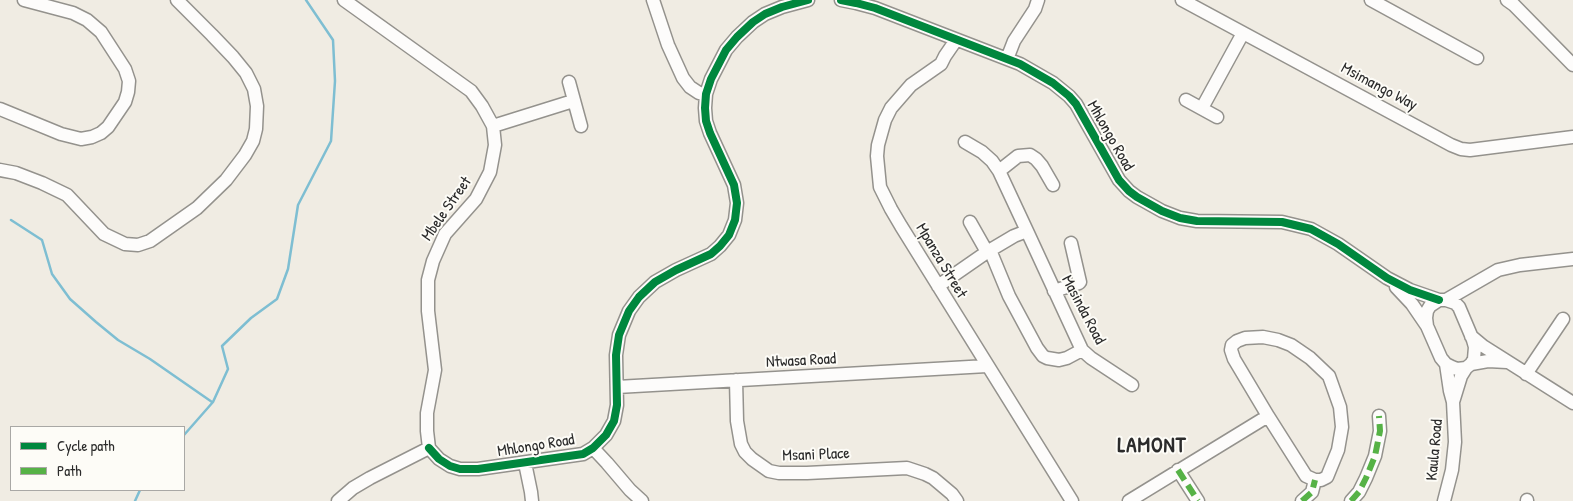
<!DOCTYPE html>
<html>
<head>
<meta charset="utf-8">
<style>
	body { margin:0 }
	#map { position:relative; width:1573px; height:501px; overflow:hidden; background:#f0ece3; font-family:"Patrick Hand",sans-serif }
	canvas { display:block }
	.legend { position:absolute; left:10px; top:426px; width:175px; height:65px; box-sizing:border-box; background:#fdfcf7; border:1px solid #a9a8a5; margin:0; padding:6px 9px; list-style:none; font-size:15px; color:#2b2b2b }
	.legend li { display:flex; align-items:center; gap:10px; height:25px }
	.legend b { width:25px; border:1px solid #a9a8a5 }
</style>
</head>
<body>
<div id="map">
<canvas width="1573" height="501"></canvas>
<ul class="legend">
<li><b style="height:6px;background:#00873e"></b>Cycle path</li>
<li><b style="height:6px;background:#56b246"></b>Path</li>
</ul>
</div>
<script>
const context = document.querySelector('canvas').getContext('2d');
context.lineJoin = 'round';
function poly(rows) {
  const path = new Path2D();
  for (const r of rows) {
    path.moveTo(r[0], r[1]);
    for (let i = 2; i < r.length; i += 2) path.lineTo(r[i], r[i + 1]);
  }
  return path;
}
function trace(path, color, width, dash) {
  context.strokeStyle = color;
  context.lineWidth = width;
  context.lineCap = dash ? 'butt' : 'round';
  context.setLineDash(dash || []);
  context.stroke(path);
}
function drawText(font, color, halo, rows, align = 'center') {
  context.font = font + ' "Patrick Hand",sans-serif';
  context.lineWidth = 4;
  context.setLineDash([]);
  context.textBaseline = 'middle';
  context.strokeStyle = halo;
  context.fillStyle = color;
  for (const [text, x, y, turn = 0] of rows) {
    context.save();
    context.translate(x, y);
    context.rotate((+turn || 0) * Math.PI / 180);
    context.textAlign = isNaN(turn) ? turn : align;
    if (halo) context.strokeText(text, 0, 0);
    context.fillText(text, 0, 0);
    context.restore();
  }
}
const stream = poly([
	[11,220,42,240,52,274,70,299,96,322,118,340,150,359,212,402],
	[184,435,213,402,228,369,222,346,251,318,277,299,288,269,298,205,331,141,335,81,333,40,306,0],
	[135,501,140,490]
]);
const minor = poly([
	[344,0,471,91,482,106,493,126,495,145,490,172,476,199,445,234,433,261,428,280,428,311,435,370,427,413,427,431,429,448],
	[653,0,668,45,683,78,690,87,699,93,706,94],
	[841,0,856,3,875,8,1020,64,1053,83,1069,96,1076,104,1119,180,1129,191,1137,197,1162,211,1180,218,1197,221,1282,222,1311,229,1338,244,1387,278,1410,290,1439,300],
	[1182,0,1451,145,1461,149,1470,150,1573,137],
	[1371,0,1477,58],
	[1507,0,1514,5,1573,65],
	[956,40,945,56,941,64,911,85,891,108,885,120,878,145,877,156,880,187,891,209,901,226,1072,501],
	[1007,59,1014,41,1035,9,1038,0],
	[569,82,581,126],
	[1186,100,1217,117],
	[1202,108,1243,33],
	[0,109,61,134,81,139,92,137,101,133,108,127,125,102,128,92,129,81,125,69,101,32,87,20,73,13,24,0],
	[493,126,573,101],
	[0,170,16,173,42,183,67,195,104,234,125,244,138,245,150,241,197,208,226,180,245,155,253,141,256,129,257,106,254,89,246,73,233,57,212,35,177,0],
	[999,171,1018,156,1030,155,1036,159,1042,166,1053,185],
	[970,222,987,252],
	[1027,231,1082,350,1091,358,1132,385],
	[990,250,1009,296,1037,348,1043,356,1047,358,1059,360,1067,358,1082,350],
	[938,286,987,252,1014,236,1027,231,999,171,992,161,982,152,965,142],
	[1396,287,1412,304,1427,326],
	[1054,291,1079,283,1080,282,1071,243],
	[1446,300,1455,303,1459,307,1473,340,1475,347,1474,359,1471,364,1466,368,1457,369,1452,367,1446,364,1441,358,1427,326,1426,318,1427,311,1430,306,1439,300,1446,300,1498,270,1520,265,1573,259],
	[1471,336,1483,346,1573,403],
	[1471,364,1488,361,1507,362],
	[1526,374,1563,319],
	[736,380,737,421,741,444,745,452,752,459,769,471,779,473,807,473,907,468,925,474,933,478,952,494,957,501],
	[617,387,987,366],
	[1453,402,1461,376,1466,368],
	[429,448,439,459,450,466,460,469,478,469,583,454,593,448,606,435,614,421,617,405,616,355,619,335,629,311,639,297,655,282,676,270,711,254,720,246,729,235,735,220,737,203,734,185,710,133,706,121,705,108,706,94,711,79,726,50,737,37,753,22,765,14,782,7,808,0],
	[593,448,607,463,630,490,642,501],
	[525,463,531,492,532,501],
	[1178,470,1198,501],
	[338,501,353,488,370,478,429,448],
	[1129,501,1268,416,1306,476,1315,480,1321,480,1327,477,1338,450,1342,427,1340,407,1329,376,1310,358,1291,345,1278,340,1263,337,1245,338,1237,341,1232,345,1231,350,1234,359,1268,416],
	[1302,501,1312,492,1315,480],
	[1351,501,1359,492,1366,478,1375,456,1380,431,1379,416],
	[1444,501,1452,470,1455,442,1453,402,1450,391,1446,364],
	[1527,501,1527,500]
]);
const quiet = poly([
	[1178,470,1198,501],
	[1302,501,1312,492,1315,480],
	[1351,501,1359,492,1366,478,1375,456,1380,431,1379,416]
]);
const cycleway = poly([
	[841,0,856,3,875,8,1020,64,1053,83,1069,96,1076,104,1119,180,1129,191,1137,197,1162,211,1180,218,1197,221,1282,222,1311,229,1338,244,1387,278,1410,290,1439,300],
	[429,448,439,459,450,466,460,469,478,469,583,454,593,448,606,435,614,421,617,405,616,355,619,335,629,311,639,297,655,282,676,270,711,254,720,246,729,235,735,220,737,203,734,185,710,133,706,121,705,108,706,94,711,79,726,50,737,37,753,22,765,14,782,7,808,0]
]);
const streetNames = [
	["Msimango Way",1379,87,28],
	["Mhlongo Road",1110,136,60],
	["Mbele Street",447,209,-55],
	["Mpanza Street",941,261,59],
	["Masinda Road",1083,310,62],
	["Ntwasa Road",801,361,-3],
	["Mhlongo Road",536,446,-9],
	["Kaula Road",1435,450,-85],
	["Msani Place",816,455,-2]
];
const districtNames = [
	["LAMONT",1152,446]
];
trace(stream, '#7ebed2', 2.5);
trace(minor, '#94928d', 15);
trace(minor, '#fdfcfb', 12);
trace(quiet, '#56b246', 6, [12, 6]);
trace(cycleway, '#00873e', 8);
drawText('16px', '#2b2b2b', '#fdfcf7', streetNames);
context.letterSpacing = '1px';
drawText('bold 21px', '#2b2b2b', '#fdfcf7', districtNames);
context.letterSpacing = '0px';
</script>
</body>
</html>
